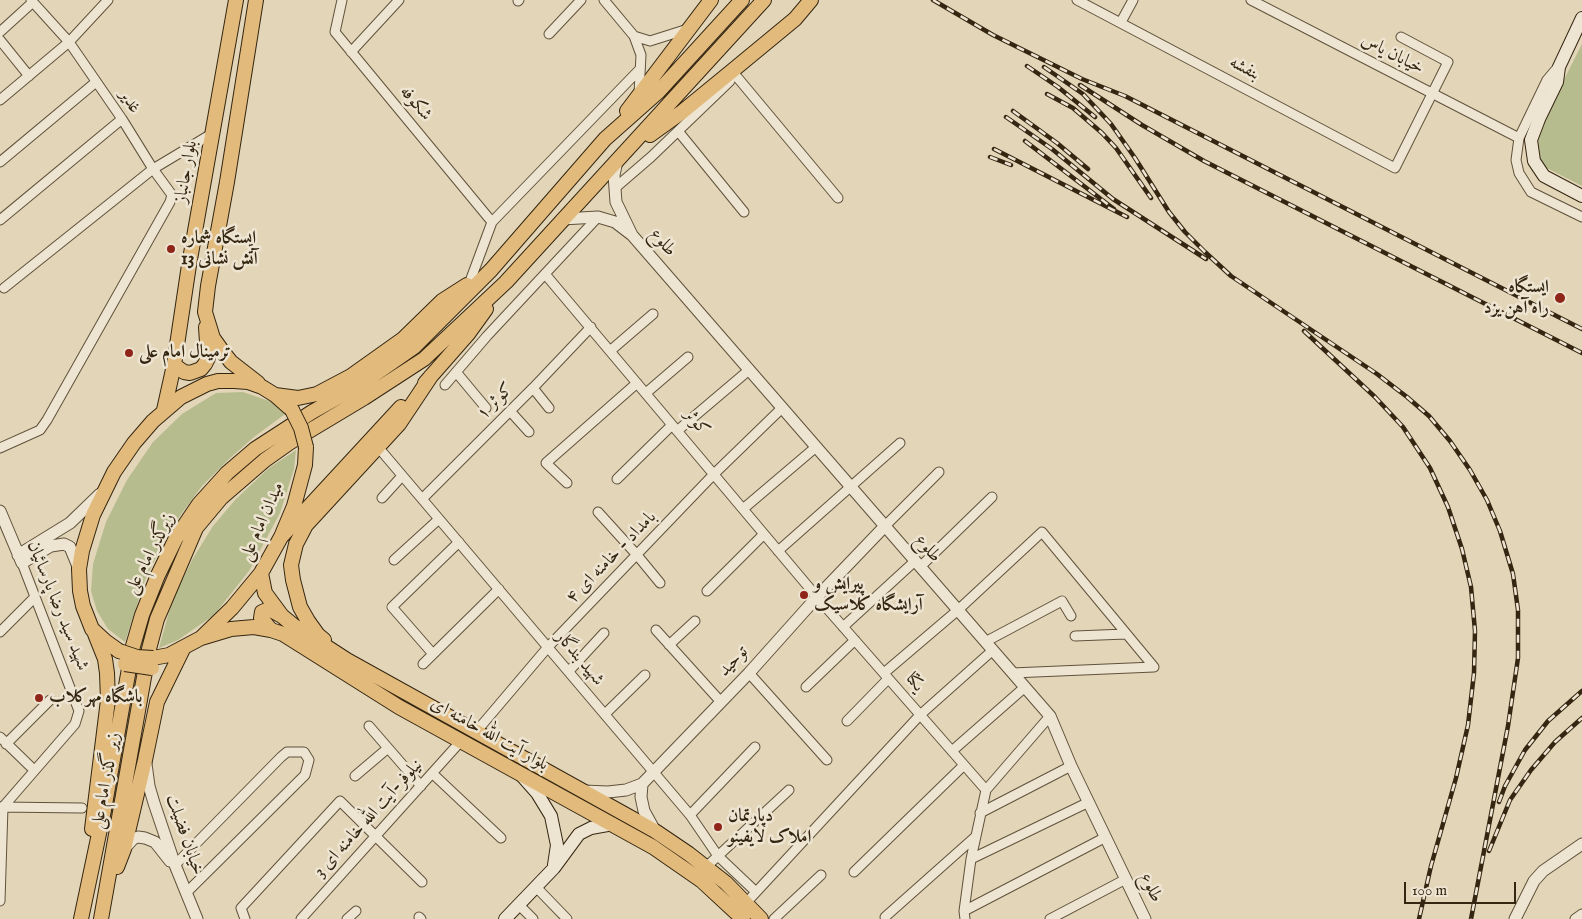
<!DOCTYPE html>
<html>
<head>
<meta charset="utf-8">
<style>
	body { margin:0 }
	#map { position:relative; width:1582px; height:919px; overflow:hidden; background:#e3d5b8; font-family:"IM FELL English",serif }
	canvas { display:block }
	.scale { position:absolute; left:1404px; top:882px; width:112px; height:22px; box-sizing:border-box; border:2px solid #342611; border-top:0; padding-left:6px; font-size:15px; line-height:18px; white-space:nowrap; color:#342611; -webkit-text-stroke:4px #ede4d1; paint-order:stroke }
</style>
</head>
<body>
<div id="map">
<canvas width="1582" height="919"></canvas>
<div class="scale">100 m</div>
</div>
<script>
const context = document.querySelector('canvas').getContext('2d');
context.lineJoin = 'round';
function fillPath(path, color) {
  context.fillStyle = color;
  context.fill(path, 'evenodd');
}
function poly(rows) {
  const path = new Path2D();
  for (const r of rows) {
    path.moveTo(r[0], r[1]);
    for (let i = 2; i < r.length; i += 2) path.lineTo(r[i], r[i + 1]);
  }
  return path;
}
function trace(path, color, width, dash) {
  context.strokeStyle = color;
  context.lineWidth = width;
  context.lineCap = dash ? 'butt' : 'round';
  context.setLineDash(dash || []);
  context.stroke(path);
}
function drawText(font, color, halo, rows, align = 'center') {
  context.font = font + ' "IM FELL English",Amiri,serif';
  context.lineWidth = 5;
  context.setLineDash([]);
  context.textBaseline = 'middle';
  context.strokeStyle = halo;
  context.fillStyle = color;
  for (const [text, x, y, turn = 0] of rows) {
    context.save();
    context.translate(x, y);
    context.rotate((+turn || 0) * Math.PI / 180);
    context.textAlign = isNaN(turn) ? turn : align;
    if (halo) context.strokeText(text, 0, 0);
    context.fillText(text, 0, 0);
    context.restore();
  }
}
const green = poly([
	[1582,44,1582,186,1543,166,1538,154,1536,139,1541,125],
	[243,392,272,402,285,414,254,437,229,459,202,486,182,513,165,539,145,580,125,642,108,629,97,611,91,591,93,564,106,522,127,480,153,442,182,414,216,393],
	[296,450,294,469,280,513,249,571,214,615,178,640,159,648,172,601,192,560,213,526,236,499,269,468]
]);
const minor = poly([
	[31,0,69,42,122,119,153,169,213,133],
	[342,0,335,32,492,222],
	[604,0,634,36,641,55,639,94],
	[1077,0,1395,168,1448,62,1401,37],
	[1251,0,1519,138],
	[518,1,519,0],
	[1121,22,1133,0],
	[0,32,33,2],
	[549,34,581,0],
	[634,36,650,41,688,29],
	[0,40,29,76],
	[351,52,399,0],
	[1558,67,1547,80,1519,138,1516,160,1519,173,1531,192,1582,217],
	[732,71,838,198],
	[0,100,69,42,108,0],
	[678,131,744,212],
	[0,162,96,82],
	[615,188,651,157,730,81],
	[0,220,122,119],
	[545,274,817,597,986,790],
	[469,284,492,222,640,69],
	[610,351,653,314],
	[456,372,486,408],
	[445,385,487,336,598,217],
	[533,388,549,408],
	[646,393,688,357],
	[510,411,529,432],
	[677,431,749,370],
	[378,447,690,815,718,856,756,892],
	[0,448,40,430,47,420,170,202,172,195,153,169,4,288],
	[617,479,672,425],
	[567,483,546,463,637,383],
	[382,498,402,476],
	[422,499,533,388,591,327],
	[743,509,816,447],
	[598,512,637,555,660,583],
	[885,526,939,472],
	[778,551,900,443],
	[394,560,439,519],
	[920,567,992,497],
	[707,591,764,534],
	[843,627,915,561],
	[656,630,721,702],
	[0,632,35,597],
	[1075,636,1126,634],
	[985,642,1062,601,1071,616],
	[669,645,695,621],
	[433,654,392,607,459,542],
	[423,664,499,589],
	[569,671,604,633],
	[749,673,827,760],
	[884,673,958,610,1042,532,1154,667],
	[1012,673,1154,667],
	[806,687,855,640],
	[605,714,645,675],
	[847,721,888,679],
	[369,726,421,786],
	[475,733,548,647,714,474,782,408],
	[0,737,34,770],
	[6,744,50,700],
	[952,751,1025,687],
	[432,773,501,838],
	[355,776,388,748],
	[0,807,82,808],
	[980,813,1071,766],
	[690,815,755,747],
	[971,859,1089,802],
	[175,865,281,757,287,752,304,752,309,760,305,775,186,893],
	[706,867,789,790],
	[854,872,964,765],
	[536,887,567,919],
	[0,901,3,807,75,724,79,711,22,563],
	[746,903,920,715,993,650],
	[519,905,533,919],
	[964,911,1106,837],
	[419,917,421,919],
	[885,917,975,837],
	[245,919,241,908,340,801,422,882],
	[301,919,461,741],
	[347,919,356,911],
	[774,919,821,875],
	[965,919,964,911,971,859,986,790,1050,716],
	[1050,919,1126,879],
	[1575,919,1582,914]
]);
const tertiary = poly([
	[562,219,598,217,615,222,632,235,616,202,614,175,617,161],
	[632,235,1050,716,1071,766,1145,919],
	[0,511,22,563,51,546,64,544,70,547,79,569],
	[18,555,70,523,100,494],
	[146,764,149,786,154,803,175,865,197,919],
	[583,791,608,792,626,790,642,784],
	[655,831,644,811,641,797,642,784,749,673,817,597,885,526],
	[124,849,133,839,138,837,145,838,155,842,170,861],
	[1515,919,1534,881,1543,871,1582,844]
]);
const secondary = poly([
	[1582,18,1559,67,1557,82,1539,119,1531,140,1534,161,1544,176,1582,196],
	[522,776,537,793,551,816,557,845,554,865],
	[505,919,554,868,579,834,591,828,613,824]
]);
const primary = poly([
	[256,0,227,182,208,286,205,312,213,338,223,352,231,362,258,383],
	[627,111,711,0],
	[650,135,682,112,732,71,795,19,811,0],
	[174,365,184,372,190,373,201,369,205,364,208,358,206,327],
	[425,383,468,334,486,309],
	[275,395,298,398,317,394,351,376,403,339,442,301,467,285],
	[164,410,174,365,189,265,236,0],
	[281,537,401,407],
	[261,573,265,593,282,616,293,625,347,660,655,831,689,854,726,883,761,919],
	[271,630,261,618,262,612,269,609,282,616],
	[201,638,231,629,254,627,271,630,283,634,399,707,653,847,702,881,743,919],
	[324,640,318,635,308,621,300,607,293,580,291,565,296,544,306,525,399,424,431,376],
	[119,651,105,641,92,629,83,606,80,591,79,569,82,551,93,515,114,472,134,443,153,421,181,397,207,384,218,381,234,381,248,382,262,387,275,395,292,410],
	[153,658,169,655,201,638,232,608,261,573,281,537,294,506,305,465,306,447],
	[92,829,108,700,107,673,105,659,95,634],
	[117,867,124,849,145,760,157,702,183,649],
	[81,919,104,810,133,646,142,615,158,575,176,538,199,504,227,473,255,449,312,412,358,386,414,347,491,270,605,139,658,92,742,0],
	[101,919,149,649,157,619,196,528,221,498,265,460,289,443,364,398,424,359,506,282,764,0]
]);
const rail = poly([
	[933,0,993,35,1082,79,1125,96,1582,329],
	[1027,66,1058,87,1095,117],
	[1044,67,1083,94,1111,124,1135,158,1169,212,1185,232,1205,252,1231,276,1377,374,1407,397,1429,416,1450,441,1470,470,1487,500,1500,531,1513,574,1518,610,1518,658,1508,726,1471,919],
	[1080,85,1142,125,1204,161,1582,353],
	[1047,94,1073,108,1102,133,1116,148,1151,198],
	[1013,111,1057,143,1088,169],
	[1006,117,1052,149,1113,199,1206,259],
	[1025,141,1114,209],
	[994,149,1127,217],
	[990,157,1011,165],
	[1304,331,1375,397,1403,427,1430,468,1448,507,1462,549,1471,587,1475,631,1474,673,1468,725,1456,778,1431,866,1419,919],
	[1499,802,1505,786,1525,750,1548,721,1582,691],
	[1489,851,1510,800,1531,770,1555,742,1582,718]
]);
const primaryBridge = poly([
	[292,410,301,428,306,447],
	[119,651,137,657,153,658],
	[125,664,152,668]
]);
const markers = [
	[171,249,5,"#8f2418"],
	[1560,298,6,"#8f2418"],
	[129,353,5,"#8f2418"],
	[804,595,5,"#8f2418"],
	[39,698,5,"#8f2418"],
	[718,827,5,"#8f2418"]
];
const streetNames = [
	["خیابان یاس",1392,55,27],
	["بنفشه",1244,69,28],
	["غدیر",129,102,56],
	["شکوفه",415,104,50],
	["بلوار جانباز",187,172,-80],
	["طلوع",662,243,49],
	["کوثر ۱",496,402,-45],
	["کوثر",696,423,50],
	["میدان امام علی",263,522,-66],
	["طلوع",927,549,49],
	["زیرگذر امام علی",151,554,-63],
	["بامداد - خامنه ای ۴",612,558,-46],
	["شهید سید رضا پارسائیان",57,606,68],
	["شهید بندگار",579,659,50],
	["توحید",734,662,-47],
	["یکتا",914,683,49],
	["بلوار آیت الله خامنه ای",489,735,29],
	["زیر گذر امام علی",107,781,-80],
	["نیلوفر-آیت الله خامنه ای 3",369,819,-48],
	["خیابان فضیلت",184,835,71],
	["طلوع",1150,888,64]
];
const poiNames = [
	["ایستگاه شماره",181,239],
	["13 آتش نشانی",181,260],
	["ایستگاه",1549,288,"right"],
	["راه آهن یزد",1549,309,"right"],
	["ترمینال امام علی",139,353],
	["پیرایش و",814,585],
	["آرایشگاه کلاسیک",814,606],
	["باشگاه مهرکلاب",49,698],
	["دپارتمان",728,817],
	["املاک لایفینو",728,838]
];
fillPath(green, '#b6bc8d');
trace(minor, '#60523b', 11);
trace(tertiary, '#60523b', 13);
trace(secondary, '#342611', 14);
trace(primary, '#342611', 16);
trace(minor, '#ede4d1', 9);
trace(tertiary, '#ede4d1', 11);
trace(secondary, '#ede4d1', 12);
trace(primary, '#e2ba7c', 14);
trace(rail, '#342611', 4.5);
trace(rail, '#ede4d1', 2.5, [8]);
trace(primaryBridge, '#342611', 16, []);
trace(primaryBridge, '#e2ba7c', 14);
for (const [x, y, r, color] of markers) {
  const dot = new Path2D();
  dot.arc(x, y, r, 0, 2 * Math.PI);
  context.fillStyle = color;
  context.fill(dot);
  trace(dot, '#ede4d1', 2);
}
drawText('18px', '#342611', '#ede4d1', streetNames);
drawText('bold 18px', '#342611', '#ede4d1', poiNames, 'left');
</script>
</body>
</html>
